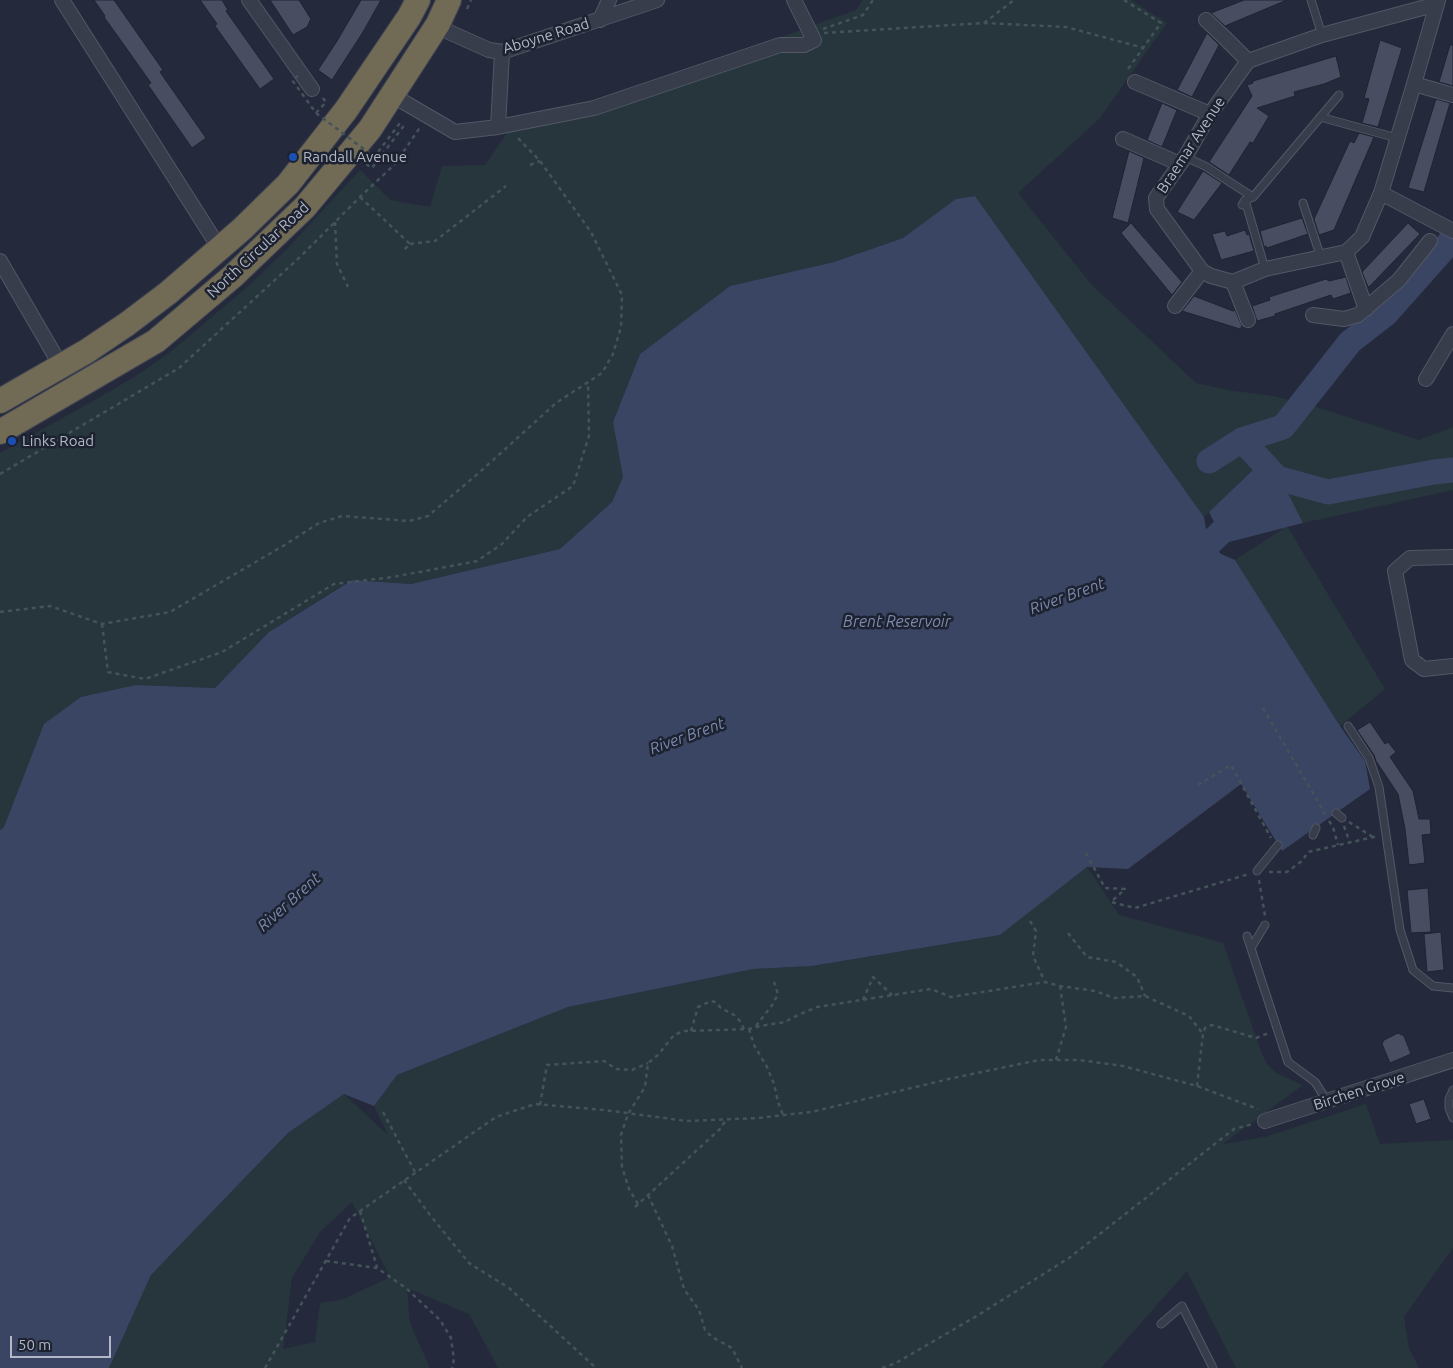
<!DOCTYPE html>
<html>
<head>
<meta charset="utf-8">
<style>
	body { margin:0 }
	#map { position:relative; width:1453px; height:1368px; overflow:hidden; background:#242a3b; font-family:Ubuntu,sans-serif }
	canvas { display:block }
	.scale { position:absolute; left:10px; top:1336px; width:101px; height:22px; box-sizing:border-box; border:2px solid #b3b7c7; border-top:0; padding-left:6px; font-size:15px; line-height:18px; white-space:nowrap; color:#b3b7c7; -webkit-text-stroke:4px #1d2230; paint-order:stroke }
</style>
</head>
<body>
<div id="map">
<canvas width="1453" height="1368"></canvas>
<div class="scale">50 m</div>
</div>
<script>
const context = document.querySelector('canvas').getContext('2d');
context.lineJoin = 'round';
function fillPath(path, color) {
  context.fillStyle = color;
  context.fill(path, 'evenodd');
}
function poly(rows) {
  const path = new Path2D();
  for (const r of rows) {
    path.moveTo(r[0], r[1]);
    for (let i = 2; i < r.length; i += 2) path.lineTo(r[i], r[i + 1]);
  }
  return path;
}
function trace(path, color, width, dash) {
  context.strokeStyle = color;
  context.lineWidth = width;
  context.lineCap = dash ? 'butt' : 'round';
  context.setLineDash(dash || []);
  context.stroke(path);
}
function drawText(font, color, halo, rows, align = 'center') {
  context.font = font + ' Ubuntu,sans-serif';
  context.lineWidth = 5;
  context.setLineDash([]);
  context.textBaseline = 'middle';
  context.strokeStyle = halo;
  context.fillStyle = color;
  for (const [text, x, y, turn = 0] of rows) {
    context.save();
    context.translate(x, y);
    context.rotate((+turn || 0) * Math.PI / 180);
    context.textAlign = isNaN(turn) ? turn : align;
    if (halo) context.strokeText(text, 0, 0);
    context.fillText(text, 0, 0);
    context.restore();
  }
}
const green = poly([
	[863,0,1131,0,1167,23,1099,119,1018,193,1091,284,1196,383,1228,390,1273,396,1313,406,1419,440,1453,427,1453,490,1303,523,1270,460,1256,467,1204,517,975,196,957,199,903,238,834,262,730,286,640,354,613,422,623,477,612,502,560,549,411,584,351,580,269,632,215,688,136,685,4,827,0,830,0,453,100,397,134,377,169,353,245,289,285,251,360,170,390,200,430,207,442,166,485,165,518,117,585,105,718,60,856,10],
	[1287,526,1385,689,1340,726,1235,560],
	[1087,867,1119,915,1223,943,1262,1054,1268,1065,1276,1073,1303,1085,1223,1144,1265,1137,1366,1104,1380,1144,1453,1140,1453,1248,1404,1317,1409,1348,1419,1368,1236,1368,1187,1271,1101,1368,498,1368,469,1314,407,1288,410,1323,430,1368,109,1368,151,1275,288,1133,344,1094,388,1135,374,1106,397,1075,568,1007,753,969,812,966,1000,935],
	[352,1202,390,1277,344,1299,320,1303,315,1342,283,1349,292,1278,320,1232]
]);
const water = poly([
	[975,196,1204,517,1206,530,1211,542,1221,554,1235,560,1340,726,1365,761,1370,789,1282,851,1241,784,1128,869,1087,867,1000,935,812,966,753,969,568,1007,397,1075,374,1106,344,1094,288,1133,151,1275,109,1368,0,1368,0,830,4,827,44,724,81,697,136,685,215,688,269,632,352,580,411,584,560,549,612,502,623,477,613,422,640,354,730,286,834,262,903,238,956,199],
	[1271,460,1303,523,1229,542,1220,534,1209,512,1256,467]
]);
const river = poly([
	[1242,440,1277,478],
	[1209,461,1242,440,1283,427,1350,342,1386,314,1449,243,1453,236],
	[1181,554,1211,542,1277,478,1328,492,1434,472,1453,470]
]);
const building = poly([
	[94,0,114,0,163,70,160,72,206,138,192,148,148,85,151,83,104,17,105,16,94,0],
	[200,0,222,0,228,10,226,11,274,79,260,89,215,26,217,24,200,0],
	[270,0,299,0,311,19,307,27,293,35,270,0],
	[361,0,381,0,363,32,332,80,318,70,337,41,361,0],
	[1244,0,1287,0,1225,26,1211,13,1244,0],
	[1207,33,1219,45,1192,97,1177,90,1207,33],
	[1380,40,1402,48,1378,127,1362,123,1369,99,1364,98,1380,40],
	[1450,45,1453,45,1453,86,1439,82,1450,45],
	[1336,56,1341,77,1324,84,1294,92,1295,96,1257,108,1269,116,1253,143,1250,142,1229,175,1209,162,1252,96,1247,85,1253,83,1253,81,1336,56],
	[1436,99,1450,103,1424,192,1408,188,1436,99],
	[1162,103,1177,110,1162,147,1147,140,1162,103],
	[1359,133,1374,137,1334,230,1319,235,1314,219,1350,141,1354,143,1359,133],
	[1129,151,1144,158,1128,223,1112,218,1129,151],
	[1203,171,1222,183,1194,220,1177,212,1203,171],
	[1302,218,1308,234,1267,248,1266,246,1264,247,1260,231,1302,218],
	[1131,223,1182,282,1172,295,1121,233,1131,223],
	[1408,223,1420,234,1370,286,1368,287,1362,272,1408,223],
	[1245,230,1247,235,1249,234,1254,251,1221,260,1212,234,1225,231,1227,236,1245,230],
	[1346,277,1351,293,1333,299,1331,295,1275,314,1275,316,1257,321,1252,306,1270,300,1269,297,1326,279,1329,281,1346,277],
	[1194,296,1233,311,1235,310,1242,326,1240,329,1182,311,1194,296],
	[1370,722,1385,744,1388,742,1396,752,1390,757,1413,791,1419,819,1430,819,1431,834,1422,835,1425,863,1409,865,1405,829,1398,794,1376,761,1374,755,1357,730,1370,722],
	[1428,888,1431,932,1411,933,1407,890,1428,888],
	[1441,932,1444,970,1427,972,1424,934,1441,932],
	[1398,1033,1404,1036,1411,1054,1390,1063,1382,1044,1384,1040,1398,1033],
	[1424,1099,1431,1119,1416,1124,1409,1104,1424,1099]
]);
const path = poly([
	[1124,0,1161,23,1128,69],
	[467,9,471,0],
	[984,23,1014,0],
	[823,29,863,15,873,0],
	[824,33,984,23,1066,27,1144,48],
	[316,113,326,102,322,97],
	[366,164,372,168,403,127,400,123,378,152,376,150],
	[530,165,540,161],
	[360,197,410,244,404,250],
	[335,222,337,264,348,287],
	[410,244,435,241,506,186],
	[0,474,179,368,300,257,360,197,395,164,421,126],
	[0,612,50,606,102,624,170,612,283,546,319,523,342,516,409,521,428,516,481,471,556,403,602,373,613,354,621,327,622,295,591,232,540,161,517,137],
	[102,624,108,672,145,679,222,652,334,584,393,577,477,561,502,544,527,517,573,486,589,436,588,382],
	[1263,708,1325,814],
	[1198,785,1231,765,1271,838],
	[1329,821,1333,827,1338,845],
	[1349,822,1373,837],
	[1344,826,1350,843],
	[1086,853,1105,888,1125,889,1111,902,1135,908,1249,874],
	[1269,872,1287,872,1302,861,1308,852,1378,836],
	[1259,880,1265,916],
	[1030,921,1036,931,1033,956,1045,982],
	[1068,933,1087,957,1116,962,1137,977,1145,996],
	[863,1000,873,977,892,995],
	[756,1026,773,1004,778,994,774,982],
	[749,1029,754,1045,767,1067,774,1084,778,1102,783,1115],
	[691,1031,698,1007,711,1001,715,1002,721,1008,734,1015,740,1021,744,1029],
	[1056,1060,1066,1027,1060,986],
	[1197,1086,1203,1034,1205,1028,1212,1025,1256,1038,1269,1033],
	[540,1105,547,1065,604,1061,616,1069,632,1070,648,1063],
	[383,1112,415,1172],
	[404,1180,430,1215,469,1263,509,1288,596,1368],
	[648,1195,672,1246,684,1289,699,1310,705,1330,712,1337,732,1348,742,1368],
	[638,1204,629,1189,622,1167,621,1135,628,1114,645,1087,648,1063,658,1055,674,1035,684,1031,749,1029,760,1026,785,1022,796,1016,817,1007,931,989,951,997,1045,982,1060,986,1095,991,1114,998,1145,996,1189,1016,1203,1034],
	[635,1207,720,1129,726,1120],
	[360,1211,377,1267],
	[326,1261,377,1268,406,1288,440,1320,451,1338,454,1359,452,1368],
	[265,1368,350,1218,496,1117,535,1104,604,1110,687,1121,758,1118,811,1112,953,1078,1039,1060,1079,1060,1123,1066,1197,1086,1258,1109],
	[882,1368,896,1363,975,1317,1069,1258,1234,1129,1253,1124]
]);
const lane = poly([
	[1311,0,1322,35],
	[1320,117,1397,138],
	[1185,157,1205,166,1253,197],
	[1245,200,1265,269],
	[1303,203,1321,258],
	[1242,205,1245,200,1253,197,1339,95],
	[1348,726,1369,758,1379,787,1400,930,1413,970,1433,986,1453,988],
	[1336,813,1342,818],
	[1313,835,1316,828],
	[1257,871,1278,845],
	[1247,936,1288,1062,1315,1082,1327,1101],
	[1251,948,1265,925],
	[1453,1090,1449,1099,1449,1108,1453,1118],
	[1161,1324,1182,1306,1213,1368]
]);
const street = poly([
	[62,0,220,249],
	[249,0,312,89],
	[1437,4,1322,35,1248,61,1210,114,1185,157,1156,198,1157,209,1202,271,1211,276,1233,282,1265,269,1346,252,1362,237,1381,193,1414,84,1437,4,1438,0],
	[600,20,609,0],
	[1206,20,1224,37,1248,61],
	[438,24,449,32,489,50,502,52,657,0],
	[502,52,498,127,594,108,780,45,804,45,814,40,794,0],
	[1135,82,1210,114],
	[1414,84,1453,95],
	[402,101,455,132,498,127],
	[1123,139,1180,164],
	[1381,193,1453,231],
	[1346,252,1366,309],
	[0,261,61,366],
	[1233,282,1248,320],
	[1175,306,1202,271],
	[1313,315,1344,319,1358,315,1399,280,1430,241],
	[1426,379,1453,334],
	[1453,557,1410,558,1395,571,1412,660,1424,669,1453,666],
	[1265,1121,1453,1060]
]);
const highway = poly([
	[0,401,87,351,127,324,168,293,242,229,288,184,346,110,409,17,418,0],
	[0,432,156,341,233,276,305,207,370,129,438,24,449,0]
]);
const pathBridge = poly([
	[298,76,292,80,316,113,377,159]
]);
const markers = [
	[293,157,5,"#1a4fb4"],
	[12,441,5,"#1a4fb4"]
];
const streetNames = [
	["Aboyne Road",546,36,-17],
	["Braemar Avenue",1191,145,-57],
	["North Circular Road",258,250,-43],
	["Birchen Grove",1359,1091,-18]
];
const poiNames = [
	["Randall Avenue",303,157],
	["Links Road",22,441]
];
const waterNames = [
	["River Brent",1067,596,-20],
	["Brent Reservoir",897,622],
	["River Brent",687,736,-20],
	["River Brent",289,902,-42]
];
fillPath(green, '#26363c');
fillPath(water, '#394563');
trace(river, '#394563', 25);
fillPath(building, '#484d62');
trace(building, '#1f2432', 1);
trace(lane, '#535766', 9);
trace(street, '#535766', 16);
trace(highway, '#404453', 26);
trace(path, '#435359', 2.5, [4, 4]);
trace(lane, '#373d4b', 7);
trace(street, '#373d4b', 14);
trace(highway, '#716a55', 24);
trace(pathBridge, '#435359', 2.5, [4, 4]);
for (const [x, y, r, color] of markers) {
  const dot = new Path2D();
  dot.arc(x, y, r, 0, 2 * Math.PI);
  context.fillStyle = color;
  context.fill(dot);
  trace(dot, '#1d2230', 2);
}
drawText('15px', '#b3b7c7', '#1d2230', streetNames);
drawText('15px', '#b3b7c7', '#1d2230', poiNames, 'left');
drawText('italic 16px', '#7c89ad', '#1d2230', waterNames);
</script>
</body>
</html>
